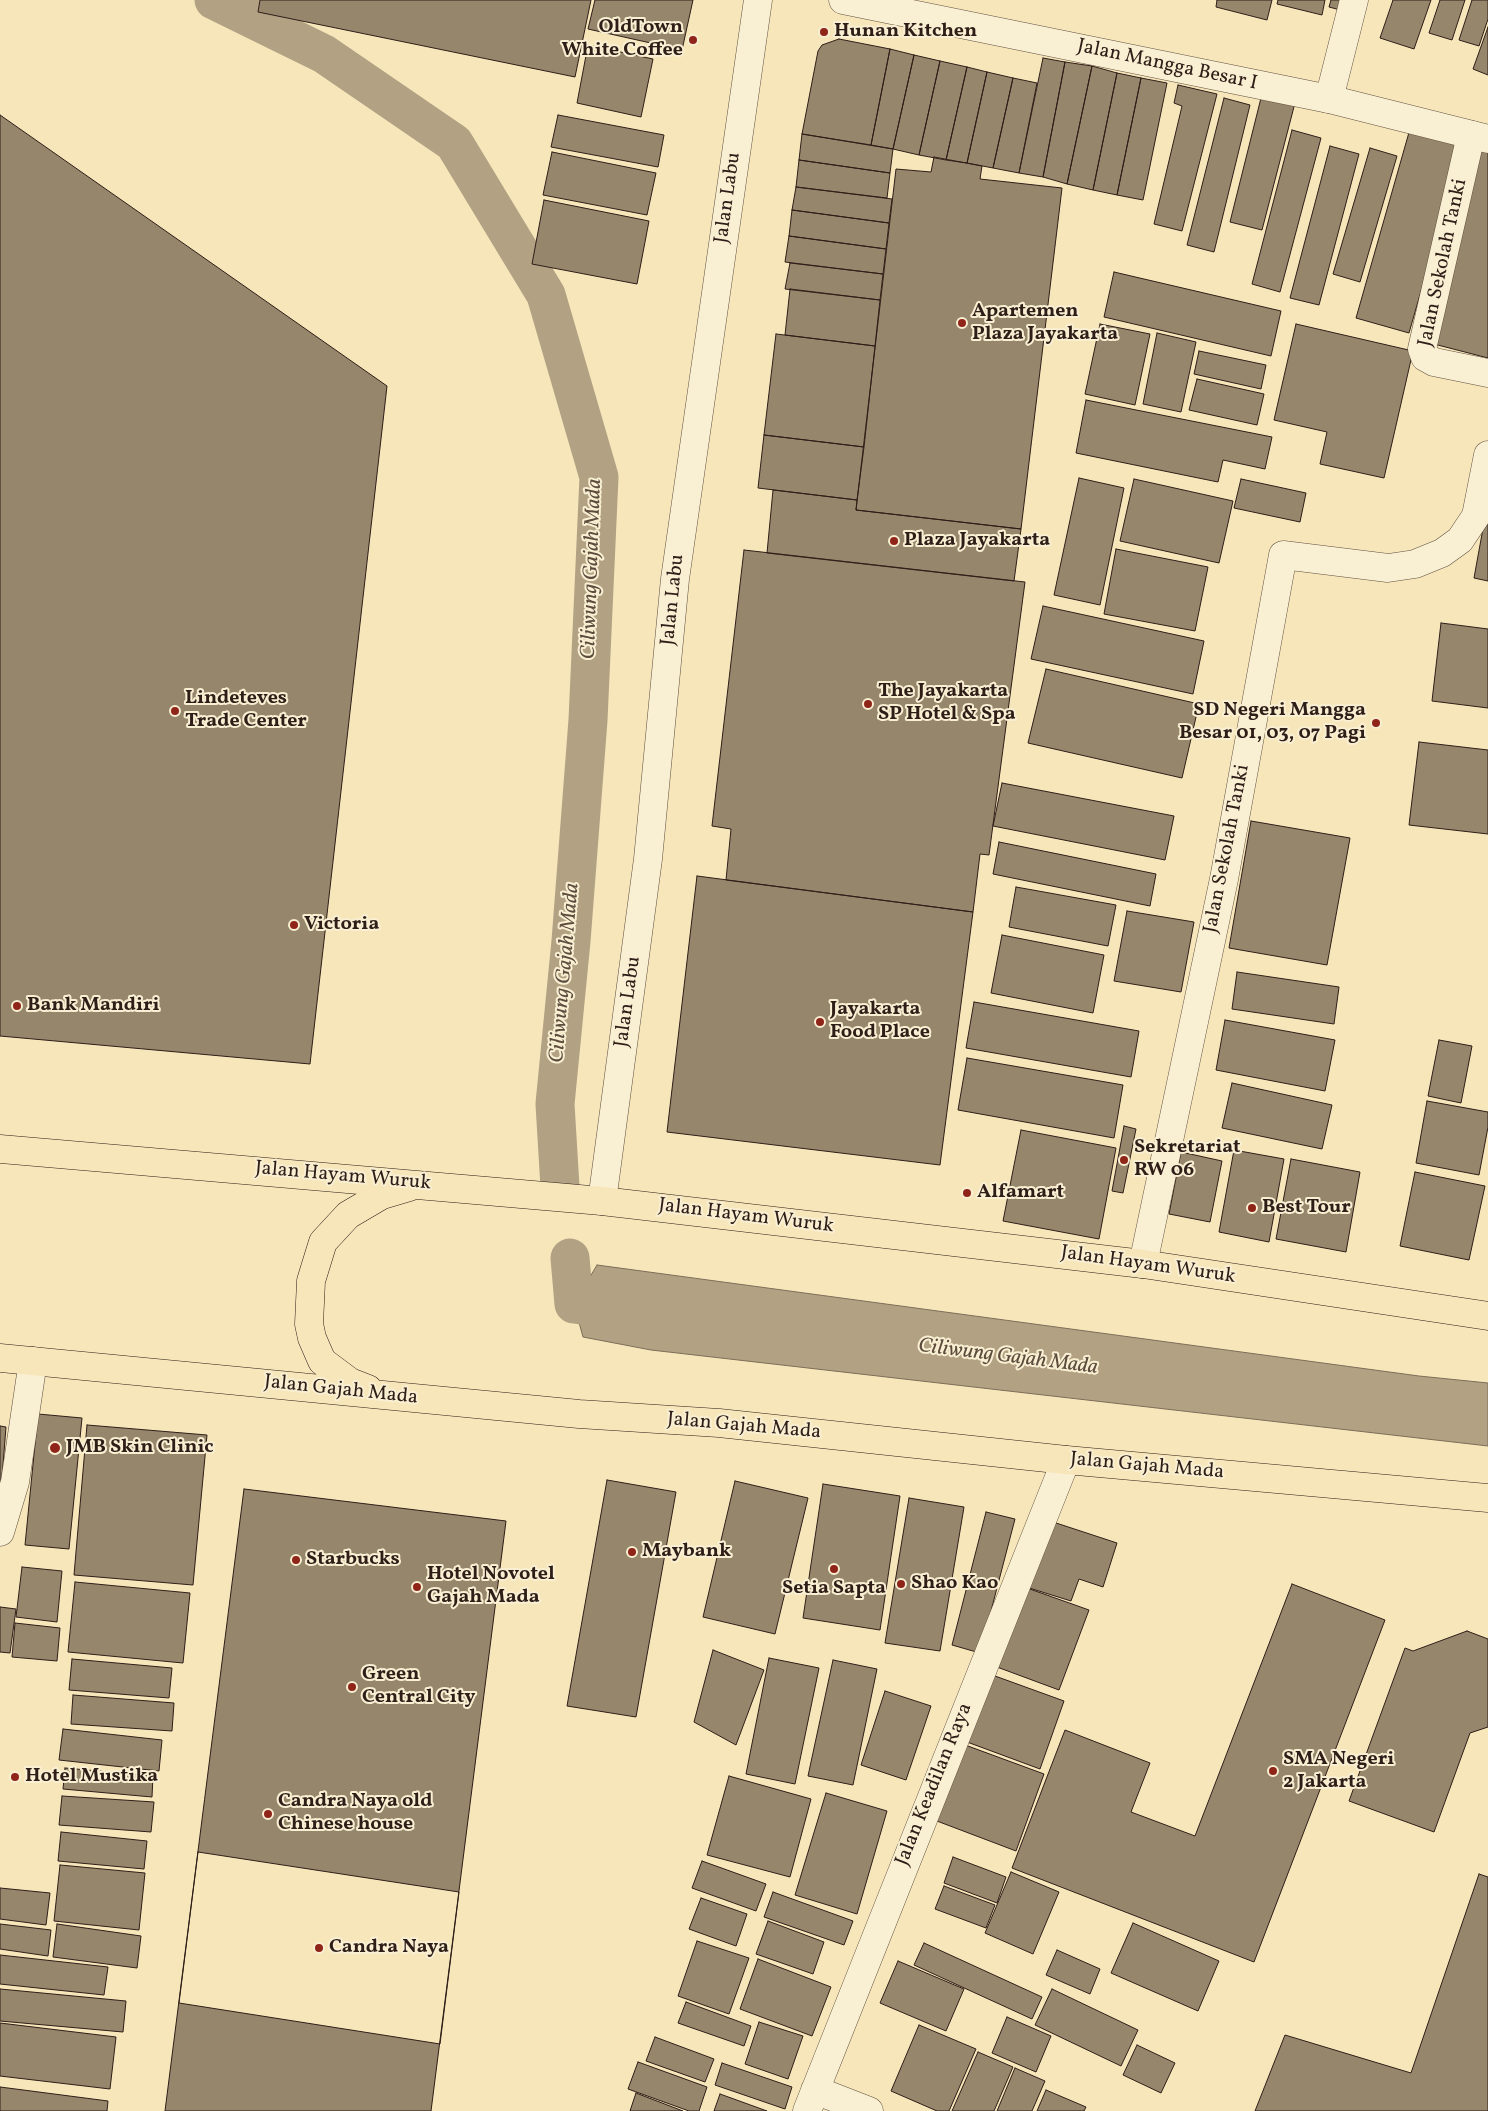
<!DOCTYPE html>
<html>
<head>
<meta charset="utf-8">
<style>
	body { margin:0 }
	canvas { display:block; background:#f6e6ba }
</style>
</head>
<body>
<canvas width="1488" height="2111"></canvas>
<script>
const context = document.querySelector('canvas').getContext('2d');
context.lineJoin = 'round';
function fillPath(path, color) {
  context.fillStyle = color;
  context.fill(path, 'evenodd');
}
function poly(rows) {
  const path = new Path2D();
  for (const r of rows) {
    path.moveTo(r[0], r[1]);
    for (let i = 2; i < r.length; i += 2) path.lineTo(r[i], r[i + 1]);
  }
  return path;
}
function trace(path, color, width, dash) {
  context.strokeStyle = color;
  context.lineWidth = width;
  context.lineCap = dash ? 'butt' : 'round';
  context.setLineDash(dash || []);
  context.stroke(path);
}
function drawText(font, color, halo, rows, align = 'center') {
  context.font = font + ' Vollkorn,serif';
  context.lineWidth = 4;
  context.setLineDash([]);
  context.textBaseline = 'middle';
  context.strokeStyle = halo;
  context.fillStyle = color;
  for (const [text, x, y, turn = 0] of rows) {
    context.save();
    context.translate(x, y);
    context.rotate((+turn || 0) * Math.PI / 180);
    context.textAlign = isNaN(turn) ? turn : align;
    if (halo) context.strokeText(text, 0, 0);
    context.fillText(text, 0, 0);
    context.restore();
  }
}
const water = poly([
	[597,1265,1419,1376,1488,1383,1488,1446,651,1350,583,1337,574,1304,597,1265]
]);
const canal = poly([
	[214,0,324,54,454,143,546,295,599,477,588,720,571,941,555,1104,560,1187],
	[570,1258,574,1304,626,1311]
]);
const building = poly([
	[260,0,591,0,575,77,258,12,260,0],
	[595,0,693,0,682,50,588,29,595,0],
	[1217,0,1272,0,1267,20,1216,7,1217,0],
	[1278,0,1325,0,1322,15,1277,4,1278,0],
	[1331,0,1351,0,1348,12,1329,7,1331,0],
	[1393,0,1431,0,1414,49,1380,38,1393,0],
	[1440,0,1465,0,1452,40,1429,33,1440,0],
	[1472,0,1488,0,1488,19,1479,46,1459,40,1472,0],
	[1488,27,1488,75,1473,69,1488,27],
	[839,39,890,49,871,145,802,134,818,51,822,45,839,39],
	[588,45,653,59,641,117,577,103,588,45],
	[890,49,914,55,893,149,871,145,890,49],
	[914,55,940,61,919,155,893,149,914,55],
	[1043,58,1065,62,1043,177,1019,173,1043,58],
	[940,61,967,67,946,160,919,155,940,61],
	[1065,62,1092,66,1067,184,1043,177,1065,62],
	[1092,66,1117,73,1093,190,1067,184,1092,66],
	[967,67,987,72,967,163,946,160,967,67],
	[987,72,1013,78,993,168,967,163,987,72],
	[1117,73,1141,78,1117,195,1093,190,1117,73],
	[1013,78,1037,83,1019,173,993,168,1013,78],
	[1141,78,1167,83,1143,200,1117,195,1141,78],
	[1178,85,1217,94,1182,231,1154,224,1182,106,1174,103,1178,85],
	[1263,90,1296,99,1262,230,1230,222,1263,90],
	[1224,98,1250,105,1214,252,1187,245,1224,98],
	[0,115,387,386,310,1064,0,1036,0,115],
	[558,115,664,135,658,167,551,147,558,115],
	[1412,122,1465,137,1409,333,1356,318,1412,122],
	[1292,130,1321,138,1280,292,1252,284,1292,130],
	[802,134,893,149,890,173,799,160,802,134],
	[1330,146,1359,154,1319,305,1290,298,1330,146],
	[1482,146,1488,148,1488,358,1430,343,1482,146],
	[1370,148,1397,156,1360,282,1333,274,1370,148],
	[552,152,656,173,647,215,543,195,552,152],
	[934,157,982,166,980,179,1062,188,1021,529,856,510,896,169,931,172,934,157],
	[799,160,890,173,887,198,796,187,799,160],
	[796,187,892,199,889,223,792,210,796,187],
	[544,200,649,221,637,284,532,264,544,200],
	[792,210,889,223,886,249,789,236,792,210],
	[789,236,886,249,883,274,785,262,789,236],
	[790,263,883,274,880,300,785,289,790,263],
	[1114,272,1281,311,1271,356,1104,317,1114,272],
	[790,289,880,300,875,346,785,335,790,289],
	[1100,324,1150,334,1135,405,1085,394,1100,324],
	[1296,324,1413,351,1384,478,1320,464,1327,432,1274,420,1296,324],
	[1157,333,1196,342,1181,412,1143,404,1157,333],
	[776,334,875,346,864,447,764,435,776,334],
	[1199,351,1266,365,1261,389,1194,374,1199,351],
	[1197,379,1264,394,1257,425,1189,410,1197,379],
	[1086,400,1272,437,1265,469,1223,460,1218,482,1076,453,1086,400],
	[764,435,864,447,857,500,758,488,764,435],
	[1079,478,1124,488,1100,605,1054,595,1079,478],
	[1134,479,1233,501,1219,563,1120,541,1134,479],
	[1241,479,1306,493,1300,522,1234,508,1241,479],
	[773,490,857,500,856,510,1021,529,1014,581,767,553,773,490],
	[1486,512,1488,512,1488,581,1474,578,1486,512],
	[1116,549,1208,567,1195,631,1104,614,1116,549],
	[744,550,1025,582,989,855,980,854,973,912,726,880,731,829,712,826,744,550],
	[1043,606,1204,641,1193,694,1031,659,1043,606],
	[1441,623,1488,629,1488,708,1432,701,1441,623],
	[1046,669,1199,704,1182,778,1028,743,1046,669],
	[1419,742,1488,750,1488,834,1409,825,1419,742],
	[1002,783,1174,816,1165,860,993,826,1002,783],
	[1251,821,1350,838,1327,965,1229,948,1251,821],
	[999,842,1156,874,1150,906,993,874,999,842],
	[697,876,973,912,940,1165,667,1132,697,876],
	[1016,887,1116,905,1108,946,1009,927,1016,887],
	[1127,911,1194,922,1181,992,1114,981,1127,911],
	[1002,935,1104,955,1093,1013,991,993,1002,935],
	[1237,972,1339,987,1334,1024,1232,1009,1237,972],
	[974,1002,1139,1031,1131,1077,966,1048,974,1002],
	[1225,1020,1335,1040,1325,1091,1216,1070,1225,1020],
	[1439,1040,1472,1046,1461,1103,1428,1096,1439,1040],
	[967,1058,1123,1085,1114,1138,958,1110,967,1058],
	[1232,1083,1332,1105,1322,1149,1222,1128,1232,1083],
	[1427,1101,1488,1112,1488,1127,1479,1175,1416,1163,1427,1101],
	[1124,1126,1136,1129,1123,1193,1112,1191,1124,1126],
	[1021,1130,1116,1148,1099,1239,1003,1221,1021,1130],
	[1234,1150,1284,1159,1269,1242,1219,1232,1234,1150],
	[1181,1152,1222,1161,1210,1222,1169,1214,1181,1152],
	[1291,1159,1360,1172,1346,1252,1276,1239,1291,1159],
	[1415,1172,1485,1186,1469,1260,1400,1246,1415,1172],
	[38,1414,82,1418,69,1549,25,1545,38,1414],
	[87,1425,207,1435,193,1585,74,1575,87,1425],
	[0,1426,6,1427,0,1503,0,1426],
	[607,1480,676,1492,636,1717,567,1706,607,1480],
	[735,1481,808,1498,775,1634,703,1617,735,1481],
	[823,1484,900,1496,880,1630,803,1618,823,1484],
	[244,1489,506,1521,431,2111,165,2111,244,1489],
	[909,1498,964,1507,940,1651,885,1643,909,1498],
	[986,1512,1015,1519,980,1653,952,1645,986,1512],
	[1047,1520,1117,1543,1103,1587,1079,1579,1071,1601,1026,1587,1047,1520],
	[22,1567,62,1571,57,1622,16,1617,22,1567],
	[75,1582,190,1593,183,1663,68,1652,75,1582],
	[1292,1584,1385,1620,1254,1962,1012,1868,1065,1730,1150,1763,1131,1812,1195,1836,1292,1584],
	[1027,1588,1089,1610,1059,1690,997,1667,1027,1588],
	[0,1607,16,1609,10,1653,0,1652,0,1607],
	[15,1623,60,1628,57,1661,12,1657,15,1623],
	[1467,1631,1488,1639,1488,1727,1470,1733,1434,1832,1349,1801,1405,1648,1413,1651,1467,1631],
	[713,1650,764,1670,736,1745,694,1722,713,1650],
	[769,1658,819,1668,795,1784,746,1774,769,1658],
	[72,1659,172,1668,169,1698,69,1690,72,1659],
	[833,1660,877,1669,853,1785,808,1776,833,1660],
	[984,1672,1064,1701,1040,1769,959,1739,984,1672],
	[885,1691,931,1706,906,1780,861,1765,885,1691],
	[73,1695,174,1703,172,1731,71,1724,73,1695],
	[63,1729,162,1740,159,1771,59,1760,63,1729],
	[957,1742,1044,1774,1016,1851,929,1818,957,1742],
	[65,1768,153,1776,152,1797,63,1789,65,1768],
	[729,1776,811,1799,790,1877,707,1855,729,1776],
	[826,1793,887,1811,857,1914,795,1895,826,1793],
	[62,1796,154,1802,151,1832,59,1825,62,1796],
	[61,1832,147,1841,144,1869,58,1861,61,1832],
	[198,1852,459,1892,440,2044,179,2003,198,1852],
	[953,1857,1006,1877,997,1903,944,1883,953,1857],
	[702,1861,766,1884,756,1911,692,1888,702,1861],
	[60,1865,145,1873,139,1930,54,1921,60,1865],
	[1011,1872,1059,1892,1033,1954,985,1933,1011,1872],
	[1479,1874,1488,1877,1488,2111,1255,2111,1285,2035,1411,2073,1479,1874],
	[944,1886,995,1905,986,1928,935,1909,944,1886],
	[0,1888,50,1893,46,1925,0,1919,0,1888],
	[773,1892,853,1921,844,1945,764,1917,773,1892],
	[701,1898,747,1914,736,1946,689,1929,701,1898],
	[768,1921,824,1942,813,1974,756,1954,768,1921],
	[1133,1923,1219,1961,1198,2011,1111,1973,1133,1923],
	[0,1924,51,1930,48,1956,0,1949,0,1924],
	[57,1924,141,1936,137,1968,53,1957,57,1924],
	[697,1941,749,1958,729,2014,678,1996,697,1941],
	[924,1943,1042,1997,1032,2019,914,1965,924,1943],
	[1057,1950,1100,1969,1090,1994,1046,1975,1057,1950],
	[0,1955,108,1967,104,1995,0,1984,0,1955],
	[758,1959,831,1987,812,2036,740,2009,758,1959],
	[898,1961,964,1989,946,2031,880,2003,898,1961],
	[0,1989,126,2001,123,2032,0,2021,0,1989],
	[1052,1989,1138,2030,1121,2066,1035,2025,1052,1989],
	[686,2002,751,2026,744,2046,678,2023,686,2002],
	[1007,2017,1051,2036,1036,2072,992,2053,1007,2017],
	[759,2022,803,2036,788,2079,745,2064,759,2022],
	[0,2023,116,2037,110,2089,0,2076,0,2023],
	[919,2025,976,2049,949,2111,937,2111,891,2091,919,2025],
	[655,2037,714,2059,705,2082,646,2061,655,2037],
	[1137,2045,1175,2063,1161,2093,1123,2075,1137,2045],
	[978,2052,1013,2067,994,2111,952,2111,978,2052],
	[638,2062,707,2087,699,2111,689,2111,628,2089,638,2062],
	[722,2063,792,2087,785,2109,715,2085,722,2063],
	[1015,2068,1045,2081,1032,2111,997,2111,1015,2068],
	[0,2087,108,2101,107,2111,0,2111,0,2087],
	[1046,2090,1086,2107,1084,2111,1037,2111,1046,2090],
	[636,2093,683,2111,630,2111,636,2093],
	[720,2094,767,2111,714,2111,720,2094]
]);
const minor = poly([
	[1329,99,1354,0],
	[1471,135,1422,349,1425,357,1434,362,1488,373],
	[602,1201,648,859,675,579,758,0],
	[1143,1264,1224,879,1283,555,1388,568,1415,564,1442,553,1460,540,1476,516,1488,455],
	[0,1532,15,1482,33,1361],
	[815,2090,869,2111],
	[807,2111,1066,1460]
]);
const tertiary = poly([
	[843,0,1329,99,1488,139]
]);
const primary = poly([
	[0,1149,602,1201,1143,1264,1488,1316],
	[0,1358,579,1414,719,1423,1066,1460,1488,1498],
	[368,1389,350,1382,322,1361,312,1338,309,1324,311,1281,323,1242,348,1215,382,1195,409,1187]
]);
const markers = [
	[824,32,5,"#8f2418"],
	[693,40,5,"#8f2418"],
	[962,323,5,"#8f2418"],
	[894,541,5,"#8f2418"],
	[868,704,5,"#8f2418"],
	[175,711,5,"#8f2418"],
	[1376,723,5,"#8f2418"],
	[294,925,5,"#8f2418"],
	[17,1006,5,"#8f2418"],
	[820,1022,5,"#8f2418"],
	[1124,1160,5,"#8f2418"],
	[967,1193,5,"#8f2418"],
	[1252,1208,5,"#8f2418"],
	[55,1448,6,"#8f2418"],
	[632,1552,5,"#8f2418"],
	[296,1560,5,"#8f2418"],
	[834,1569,5,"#8f2418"],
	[901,1584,5,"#8f2418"],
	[417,1587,5,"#8f2418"],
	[352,1687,5,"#8f2418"],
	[1273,1771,5,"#8f2418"],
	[15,1777,5,"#8f2418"],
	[268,1814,5,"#8f2418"],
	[319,1948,5,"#8f2418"]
];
const poiNames = [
	["OldTown",683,28,"right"],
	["White Coffee",683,51,"right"],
	["Hunan Kitchen",834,32],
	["Apartemen",972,312],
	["Plaza Jayakarta",972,335],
	["Plaza Jayakarta",904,541],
	["The Jayakarta",878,692],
	["SP Hotel & Spa",878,715],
	["Lindeteves",185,699],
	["Trade Center",185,722],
	["SD Negeri Mangga",1366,711,"right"],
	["Besar 01, 03, 07 Pagi",1366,734,"right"],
	["Victoria",304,925],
	["Bank Mandiri",27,1006],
	["Jayakarta",830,1010],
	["Food Place",830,1033],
	["Sekretariat",1134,1148],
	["RW 06",1134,1171],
	["Alfamart",977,1193],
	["Best Tour",1262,1208],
	["JMB Skin Clinic",66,1448],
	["Maybank",642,1552],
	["Starbucks",306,1560],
	["Hotel Novotel",427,1575],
	["Gajah Mada",427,1598],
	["Shao Kao",911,1584],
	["Setia Sapta",834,1589,"center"],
	["Green",362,1675],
	["Central City",362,1698],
	["SMA Negeri",1283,1760],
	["2 Jakarta",1283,1783],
	["Hotel Mustika",25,1777],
	["Candra Naya old",278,1802],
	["Chinese house",278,1825],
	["Candra Naya",329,1948]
];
const streetNames = [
	["Jalan Mangga Besar I",1167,66,12],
	["Jalan Labu",729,198,-82],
	["Jalan Sekolah Tanki",1444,263,-78],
	["Jalan Labu",674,600,-84],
	["Jalan Sekolah Tanki",1228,849,-79],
	["Jalan Labu",629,1002,-82],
	["Jalan Hayam Wuruk",343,1177,5],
	["Jalan Hayam Wuruk",746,1217,7],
	["Jalan Hayam Wuruk",1148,1266,8],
	["Jalan Gajah Mada",341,1391,6],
	["Jalan Gajah Mada",744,1427,5],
	["Jalan Gajah Mada",1147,1467,5],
	["Jalan Keadilan Raya",935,1785,-68]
];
const waterNames = [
	["Ciliwung Gajah Mada",593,569,-88],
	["Ciliwung Gajah Mada",566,973,-85],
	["Ciliwung Gajah Mada",1008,1358,7]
];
fillPath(water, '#b2a283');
trace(water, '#7e6d58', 1);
trace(canal, '#b2a283', 39);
fillPath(building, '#96866c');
trace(building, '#2f1e18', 1);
trace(minor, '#615040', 29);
trace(tertiary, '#615040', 29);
trace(primary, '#2f1e18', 29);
trace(minor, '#f9efd2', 28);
trace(tertiary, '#f9efd2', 28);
trace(primary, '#f6e6ba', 28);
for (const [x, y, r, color] of markers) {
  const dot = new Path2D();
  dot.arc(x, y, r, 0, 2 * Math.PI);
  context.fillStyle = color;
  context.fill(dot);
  trace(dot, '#f9efd2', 2);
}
drawText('bold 20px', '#2f1e18', '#f9efd2', poiNames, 'left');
drawText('20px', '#2f1e18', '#f9efd2', streetNames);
drawText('italic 21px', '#5d4c3d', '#f9efd2', waterNames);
</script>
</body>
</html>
